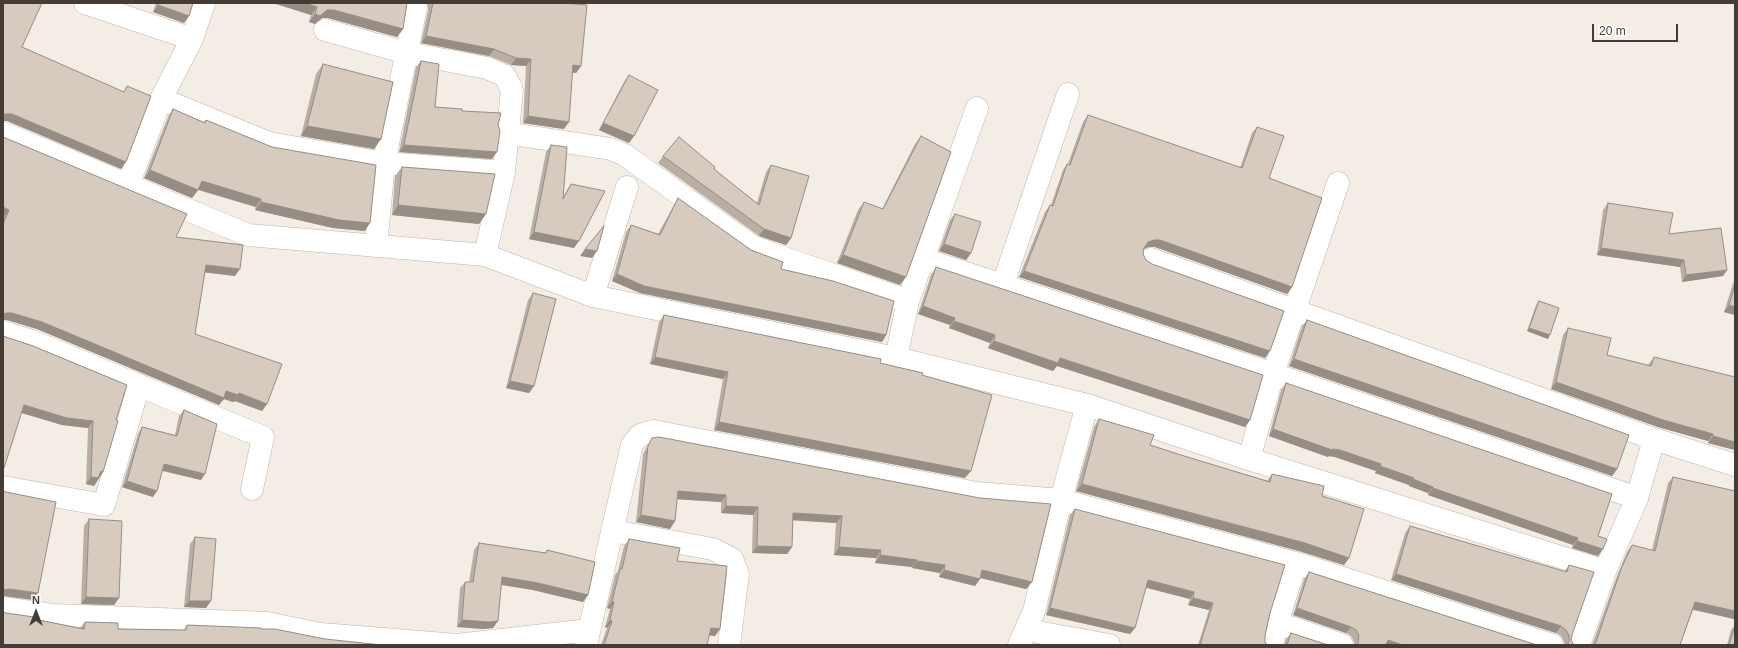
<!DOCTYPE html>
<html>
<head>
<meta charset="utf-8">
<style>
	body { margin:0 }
	#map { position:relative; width:1738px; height:648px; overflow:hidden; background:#f3ede6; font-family:Helvetica,sans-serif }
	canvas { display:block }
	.frame { position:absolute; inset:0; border:4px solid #453d35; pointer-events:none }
	.north { position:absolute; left:16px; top:592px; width:40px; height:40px; -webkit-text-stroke:3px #fff; paint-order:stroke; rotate:0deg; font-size:11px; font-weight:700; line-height:16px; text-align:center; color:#453d35 }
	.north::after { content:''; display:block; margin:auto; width:14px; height:18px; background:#453d35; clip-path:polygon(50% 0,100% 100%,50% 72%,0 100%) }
	.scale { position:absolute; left:1592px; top:24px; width:86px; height:18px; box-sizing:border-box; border:2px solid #453d35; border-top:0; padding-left:5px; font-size:12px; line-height:14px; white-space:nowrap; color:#453d35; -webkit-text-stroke:3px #fff; paint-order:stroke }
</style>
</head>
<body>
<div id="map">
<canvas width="1738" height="648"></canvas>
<div class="frame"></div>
<div class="north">N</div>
<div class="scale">20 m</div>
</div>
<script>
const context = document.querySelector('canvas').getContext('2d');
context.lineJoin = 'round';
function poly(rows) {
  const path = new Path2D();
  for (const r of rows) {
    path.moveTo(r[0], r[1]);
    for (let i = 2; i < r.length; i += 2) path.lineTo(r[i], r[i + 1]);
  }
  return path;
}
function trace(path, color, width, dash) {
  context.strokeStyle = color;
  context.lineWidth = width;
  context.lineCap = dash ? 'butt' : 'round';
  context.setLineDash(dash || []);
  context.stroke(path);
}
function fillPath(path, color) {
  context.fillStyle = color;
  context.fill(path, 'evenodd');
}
const minor = poly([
	[85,3,192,39],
	[325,30,407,53,487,68,505,76,512,90,504,172,485,255],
	[161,99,269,143,384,163,504,172],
	[506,133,611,149,625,155,753,247,908,301],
	[128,185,161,99,192,39,204,3],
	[376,246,384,163,416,7,415,3],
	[923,259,1273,374,1637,498],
	[1151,259,1654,439],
	[1003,284,1068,94],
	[593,296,627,187],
	[3,332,32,341,263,437,252,489],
	[896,358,908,301,977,108],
	[1249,459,1273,374,1338,183],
	[3,487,104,505,139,385],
	[613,531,713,549,732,559,738,574,729,645],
	[3,608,52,615,267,623,321,634,457,645,589,630],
	[1277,623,1342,645],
	[1026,630,1109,645],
	[586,645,632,445,640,435,653,431,977,493,1061,500,1296,563,1552,645],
	[1019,645,1034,611,1061,500,1087,405],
	[1272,645,1277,623,1296,563],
	[1579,645,1605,571]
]);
const tertiary = poly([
	[3,133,248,235,485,255,593,296,896,358,1087,405,1249,459,1605,571,1637,498,1654,439,1735,465]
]);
const wall = poly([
	[156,3,193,3,184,23,153,12],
	[273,3,407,3,403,29,397,37,328,18,322,18,315,24,309,22,311,15],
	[427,3,563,3,581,66,576,73,572,72,564,129,523,123,526,66,511,65,489,56,421,43,428,10],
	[421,61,435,107,462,111,498,125,492,159,399,152,416,67],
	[323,64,381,139,374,149,301,136,316,74],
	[629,75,634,136,629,143,599,130,624,82],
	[1735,103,1735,141,1734,105],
	[173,109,204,122,206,120,365,231,333,228,255,210,256,207,198,190,192,198,144,178,168,117],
	[1088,115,1240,168,1252,133,1257,127,1269,178,1292,287,1287,294,1155,247,1149,247,1144,249,1143,254,1146,260,1265,358,1019,277,1045,212,1050,205,1051,205,1063,170,1067,164,1068,164,1083,122],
	[921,136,900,285,837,263,858,210,864,202,882,209,915,144],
	[3,137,176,237,235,276,205,272,195,334,267,404,262,411,235,401,233,402,224,399,219,405,37,329,7,320,3,320,3,220,4,217],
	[551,145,563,197,571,184,574,248,529,239,546,152],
	[663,156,714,169,757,203,766,172,771,165,791,238,786,245,759,236,658,163],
	[402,167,486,214,479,224,392,215,395,176],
	[678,198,751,250,886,335,882,342,640,293,612,281,626,232,631,225,658,234,674,205],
	[1608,203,1669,234,1727,270,1723,276,1682,282,1680,267,1597,255,1603,210],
	[955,214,971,253,966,260,939,251,950,220],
	[936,267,1250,420,1245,427,1057,366,1053,371,988,348,990,343,949,328,950,325,918,314,931,275],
	[1735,277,1735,315,1724,312],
	[533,293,534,386,529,393,506,388,528,300],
	[1539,301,1548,339,1527,331,1536,305],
	[664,315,880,363,922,375,965,478,714,430,723,379,650,364,659,322],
	[1307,320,1617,469,1612,476,1289,366,1302,326],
	[1568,328,1607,355,1648,365,1654,357,1735,450,1708,443,1708,441,1658,427,1551,389,1563,335],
	[3,336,116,420,103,472,94,486,86,484,88,428,62,425,21,413,4,468,3,470],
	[1286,383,1598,536,1598,556,1572,548,1573,545,1428,495,1428,493,1409,486,1409,485,1375,473,1376,471,1335,457,1329,456,1328,457,1269,436,1281,390],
	[184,410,201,480,162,471,153,497,122,487,138,434,142,427,175,435,179,416],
	[1099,419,1150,445,1184,456,1267,481,1272,474,1322,496,1349,558,1344,565,1299,551,1076,491,1094,427],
	[652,438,1032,582,1026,589,980,578,975,586,939,577,940,573,912,568,912,567,875,563,876,558,834,555,836,523,793,520,792,547,787,554,752,553,753,515,721,513,721,502,677,499,675,521,670,529,636,522,643,454],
	[1673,477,1735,491,1735,618,1734,619,1693,610,1680,645,1592,645,1617,576,1627,552,1632,545,1652,550,1668,483],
	[1075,509,1270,613,1265,636,1265,642,1267,645,1198,645,1209,610,1188,605,1190,599,1146,587,1135,628,1130,634,1046,615,1070,515],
	[89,519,119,598,114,605,81,604,84,526],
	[1410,526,1564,572,1569,565,1572,635,1571,640,1574,645,1564,645,1564,642,1561,636,1556,633,1391,580,1405,533],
	[195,537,206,608,184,607,190,544],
	[629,539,677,561,720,629,715,636,709,635,707,645,601,645,607,628,605,627,610,609,607,608,615,575,618,571,624,546],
	[479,543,545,553,547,550,588,595,583,602,533,590,501,585,493,628,484,629,457,627,460,588,465,582,469,582,474,550],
	[1309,572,1537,645,1354,645,1354,642,1351,636,1346,633,1293,615,1304,579],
	[6,613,80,628,85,622,118,629,184,630,187,625,261,629,325,639,3,645],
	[1735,625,1735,645,1727,645,1731,630],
	[1291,633,1328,645,1284,645,1286,639]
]);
const shadedWall = poly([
	[273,3,305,3,317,7,311,15],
	[158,5,189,16,184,23,153,12],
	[327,10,334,10,403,29,397,37,328,18,322,18,315,24,309,22,315,14],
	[426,36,494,49,489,56,421,43],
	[516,58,531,59,526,66,511,65],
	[573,65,581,66,576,73,568,72],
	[6,114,12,114,126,162,121,169,7,121,3,121,3,115],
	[528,116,569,122,564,129,523,123],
	[603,123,634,136,629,143,599,130],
	[307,126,381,139,374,149,301,136],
	[404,145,497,152,492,159,399,152],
	[150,170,198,190,192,198,144,178],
	[202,181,261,199,256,207,196,189],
	[261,202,370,223,365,231,333,228,255,210],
	[398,205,486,214,479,224,392,215],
	[3,207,9,210,4,217,3,216],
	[764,229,791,238,786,245,759,236],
	[534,232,579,241,574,248,529,239],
	[1154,240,1160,240,1292,287,1287,294,1155,247,1149,247,1143,249,1148,242],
	[944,244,971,253,966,260,939,251],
	[1601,248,1684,260,1680,267,1597,255],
	[585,249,597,251,592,258,580,256],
	[843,255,906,277,900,285,837,263],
	[206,265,240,269,235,276,201,272],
	[1727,270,1723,276,1682,282,1686,275],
	[1024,271,1270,351,1265,358,1019,277],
	[617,274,886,335,882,342,640,293,612,281],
	[1729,305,1735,307,1735,315,1724,312],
	[923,306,955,318,950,325,918,314],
	[6,313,12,313,42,322,226,391,239,393,267,404,262,411,235,401,233,402,224,399,219,405,37,329,7,320,3,320,3,314],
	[954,321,995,335,990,343,949,328],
	[1529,328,1550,335,1548,339,1527,331],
	[994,341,1060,358,1250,420,1245,427,1057,366,1053,371,988,348],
	[655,357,728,372,723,379,650,364],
	[1294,359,1617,469,1612,476,1289,366],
	[510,381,534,386,529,393,506,388],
	[1556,382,1713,434,1708,441,1658,427,1551,389],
	[24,405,93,421,88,428,62,425,19,412],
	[719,422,971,471,965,478,714,430],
	[1273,429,1333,449,1340,450,1381,464,1376,471,1335,457,1329,456,1328,457,1269,436],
	[1713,436,1735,442,1735,450,1708,443],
	[164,464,205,474,201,480,160,470],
	[1380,466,1414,478,1409,485,1375,473],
	[101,471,103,472,94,486,86,484,91,477],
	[1413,479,1433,487,1428,493,1409,486],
	[127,481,157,491,153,497,122,487],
	[1082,484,1305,543,1349,558,1344,565,1299,551,1076,491],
	[1433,488,1578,538,1573,545,1428,495],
	[678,491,726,495,721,502,673,499],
	[726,506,758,507,753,515,721,513],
	[793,513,842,516,836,523,788,520],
	[641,515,675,521,670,529,636,522],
	[1577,541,1603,549,1598,556,1572,548],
	[757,546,792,547,787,554,752,553],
	[839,547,881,550,876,558,834,555],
	[880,555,917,560,912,567,875,563],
	[917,561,945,565,940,573,912,568],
	[944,570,980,579,975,586,939,577],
	[982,570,1032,582,1026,589,977,577],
	[1396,574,1561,626,1556,633,1391,580],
	[502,577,538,583,588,595,583,602,533,590,497,584],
	[1148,580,1194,592,1190,599,1143,587],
	[4,589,10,589,38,593,33,600,3,596,3,590],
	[86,597,119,598,114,605,81,604],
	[1193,598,1213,603,1209,610,1188,605],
	[189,601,211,601,206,608,184,607],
	[612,602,614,602,610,609,607,608],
	[1695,602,1735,611,1735,618,1734,619,1691,609],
	[1050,608,1135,628,1130,634,1046,615],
	[1297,608,1351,627,1346,633,1293,615],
	[462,620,498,621,493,628,484,629,457,627],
	[610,620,612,621,607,628,605,627],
	[711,628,720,629,715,636,706,635],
	[1388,640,1403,645,1385,645]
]);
const building = poly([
	[3,3,42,3,22,47,124,92,127,86,151,96,126,162,12,114,6,114,3,115,3,3],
	[158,3,193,3,189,16,158,5,158,3],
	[305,3,407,3,403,29,334,10,327,10,320,16,315,14,317,7,305,3],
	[433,3,563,3,587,5,581,66,573,65,569,122,528,116,531,59,516,58,494,49,426,36,433,3],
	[421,61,439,64,435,107,462,109,462,111,501,113,498,125,500,131,497,152,404,145,421,61],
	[323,64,393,82,381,139,307,126,323,64],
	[629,75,658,90,634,136,603,123,629,75],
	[173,109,205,123,206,120,272,147,376,165,370,223,339,220,261,202,261,199,202,181,198,190,150,170,173,109],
	[1088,115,1242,168,1257,127,1284,136,1269,178,1322,198,1292,287,1160,240,1154,240,1148,242,1144,248,1143,254,1146,260,1152,264,1284,311,1270,351,1024,271,1050,205,1053,206,1067,164,1070,165,1088,115],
	[921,136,951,152,906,277,843,255,864,202,883,209,921,136],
	[3,137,187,214,176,237,243,245,240,269,206,265,195,334,282,364,267,404,239,393,238,395,226,391,224,398,42,322,12,313,6,313,3,314,3,224,9,210,3,207,3,137],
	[679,137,715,167,714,169,759,205,771,165,809,176,791,238,764,229,663,156,679,137],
	[551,145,567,147,563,199,571,184,605,191,579,241,534,232,551,145],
	[402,167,495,174,486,214,398,205,402,167],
	[678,198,751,250,783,262,781,269,833,281,894,301,886,335,644,286,617,274,631,225,660,235,678,198],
	[1608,203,1673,213,1669,234,1721,228,1727,270,1686,275,1684,260,1601,248,1608,203],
	[955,214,981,222,971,253,944,244,955,214],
	[604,226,597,251,585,249,604,226],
	[936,267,1263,375,1250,420,1060,358,1058,363,994,341,995,335,954,321,955,318,923,306,936,267],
	[1735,285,1735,307,1729,305,1735,285],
	[533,293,556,299,534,386,510,381,533,293],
	[1539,301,1559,308,1550,335,1529,328,1539,301],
	[664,315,881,359,880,363,923,373,922,375,992,395,971,471,719,422,728,372,655,357,664,315],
	[1307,320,1629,435,1617,469,1294,359,1307,320],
	[1568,328,1611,338,1607,355,1651,366,1654,357,1735,377,1735,442,1713,436,1713,434,1663,420,1556,382,1568,328],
	[3,336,33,346,127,385,116,420,118,421,103,472,101,471,98,478,91,477,93,421,67,418,24,405,4,468,3,469,3,336],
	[1286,383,1612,494,1598,536,1607,539,1603,549,1577,541,1578,538,1433,488,1433,487,1413,479,1414,478,1380,466,1381,464,1340,450,1333,449,1332,450,1273,429,1286,383],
	[184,410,217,424,205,474,164,464,157,491,127,481,142,427,177,436,184,410],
	[1099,419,1154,435,1150,445,1184,456,1270,482,1272,474,1324,486,1322,496,1364,509,1349,558,1305,543,1082,484,1099,419],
	[659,437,980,498,1051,504,1032,582,982,570,980,579,944,570,945,565,917,561,917,560,880,555,881,550,839,547,842,516,793,513,792,547,757,546,758,507,726,506,726,495,678,491,675,521,641,515,648,446,652,438,659,437],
	[1673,477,1735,491,1735,611,1695,602,1680,645,1594,645,1596,642,1621,569,1632,545,1655,551,1673,477],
	[3,491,6,492,56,502,38,593,10,589,3,590,3,491],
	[1075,509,1285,565,1270,613,1265,636,1265,642,1267,645,1200,645,1213,603,1193,598,1194,592,1148,580,1135,628,1050,608,1075,509],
	[89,519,122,521,119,598,86,597,89,519],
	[1410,526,1567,572,1569,565,1594,572,1572,635,1571,640,1574,645,1567,645,1569,642,1569,635,1566,630,1561,626,1396,574,1410,526],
	[195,537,216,539,211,601,189,601,195,537],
	[629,539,680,548,677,561,727,566,720,629,711,628,707,645,604,645,612,621,610,620,614,602,612,602,620,569,622,569,629,539],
	[479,543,546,553,547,550,595,562,588,595,538,583,502,577,498,621,489,622,462,620,465,582,473,582,479,543],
	[1309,572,1537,645,1403,645,1388,640,1386,645,1357,645,1358,643,1359,635,1356,630,1351,627,1297,608,1309,572],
	[3,612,6,613,34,617,33,619,84,629,85,622,118,623,118,629,186,630,187,625,261,628,261,629,275,629,325,639,382,645,3,645,3,612],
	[1735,626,1735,645,1729,645,1735,626],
	[1291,633,1328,645,1287,645,1291,633]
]);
trace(minor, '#c1b6ab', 23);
trace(tertiary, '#c1b6ab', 23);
trace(minor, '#fff', 22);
trace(tertiary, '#fff', 22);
fillPath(wall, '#b9aea3');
fillPath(shadedWall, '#968d85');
fillPath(building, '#d7cabe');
trace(building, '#968d85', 1);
</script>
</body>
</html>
